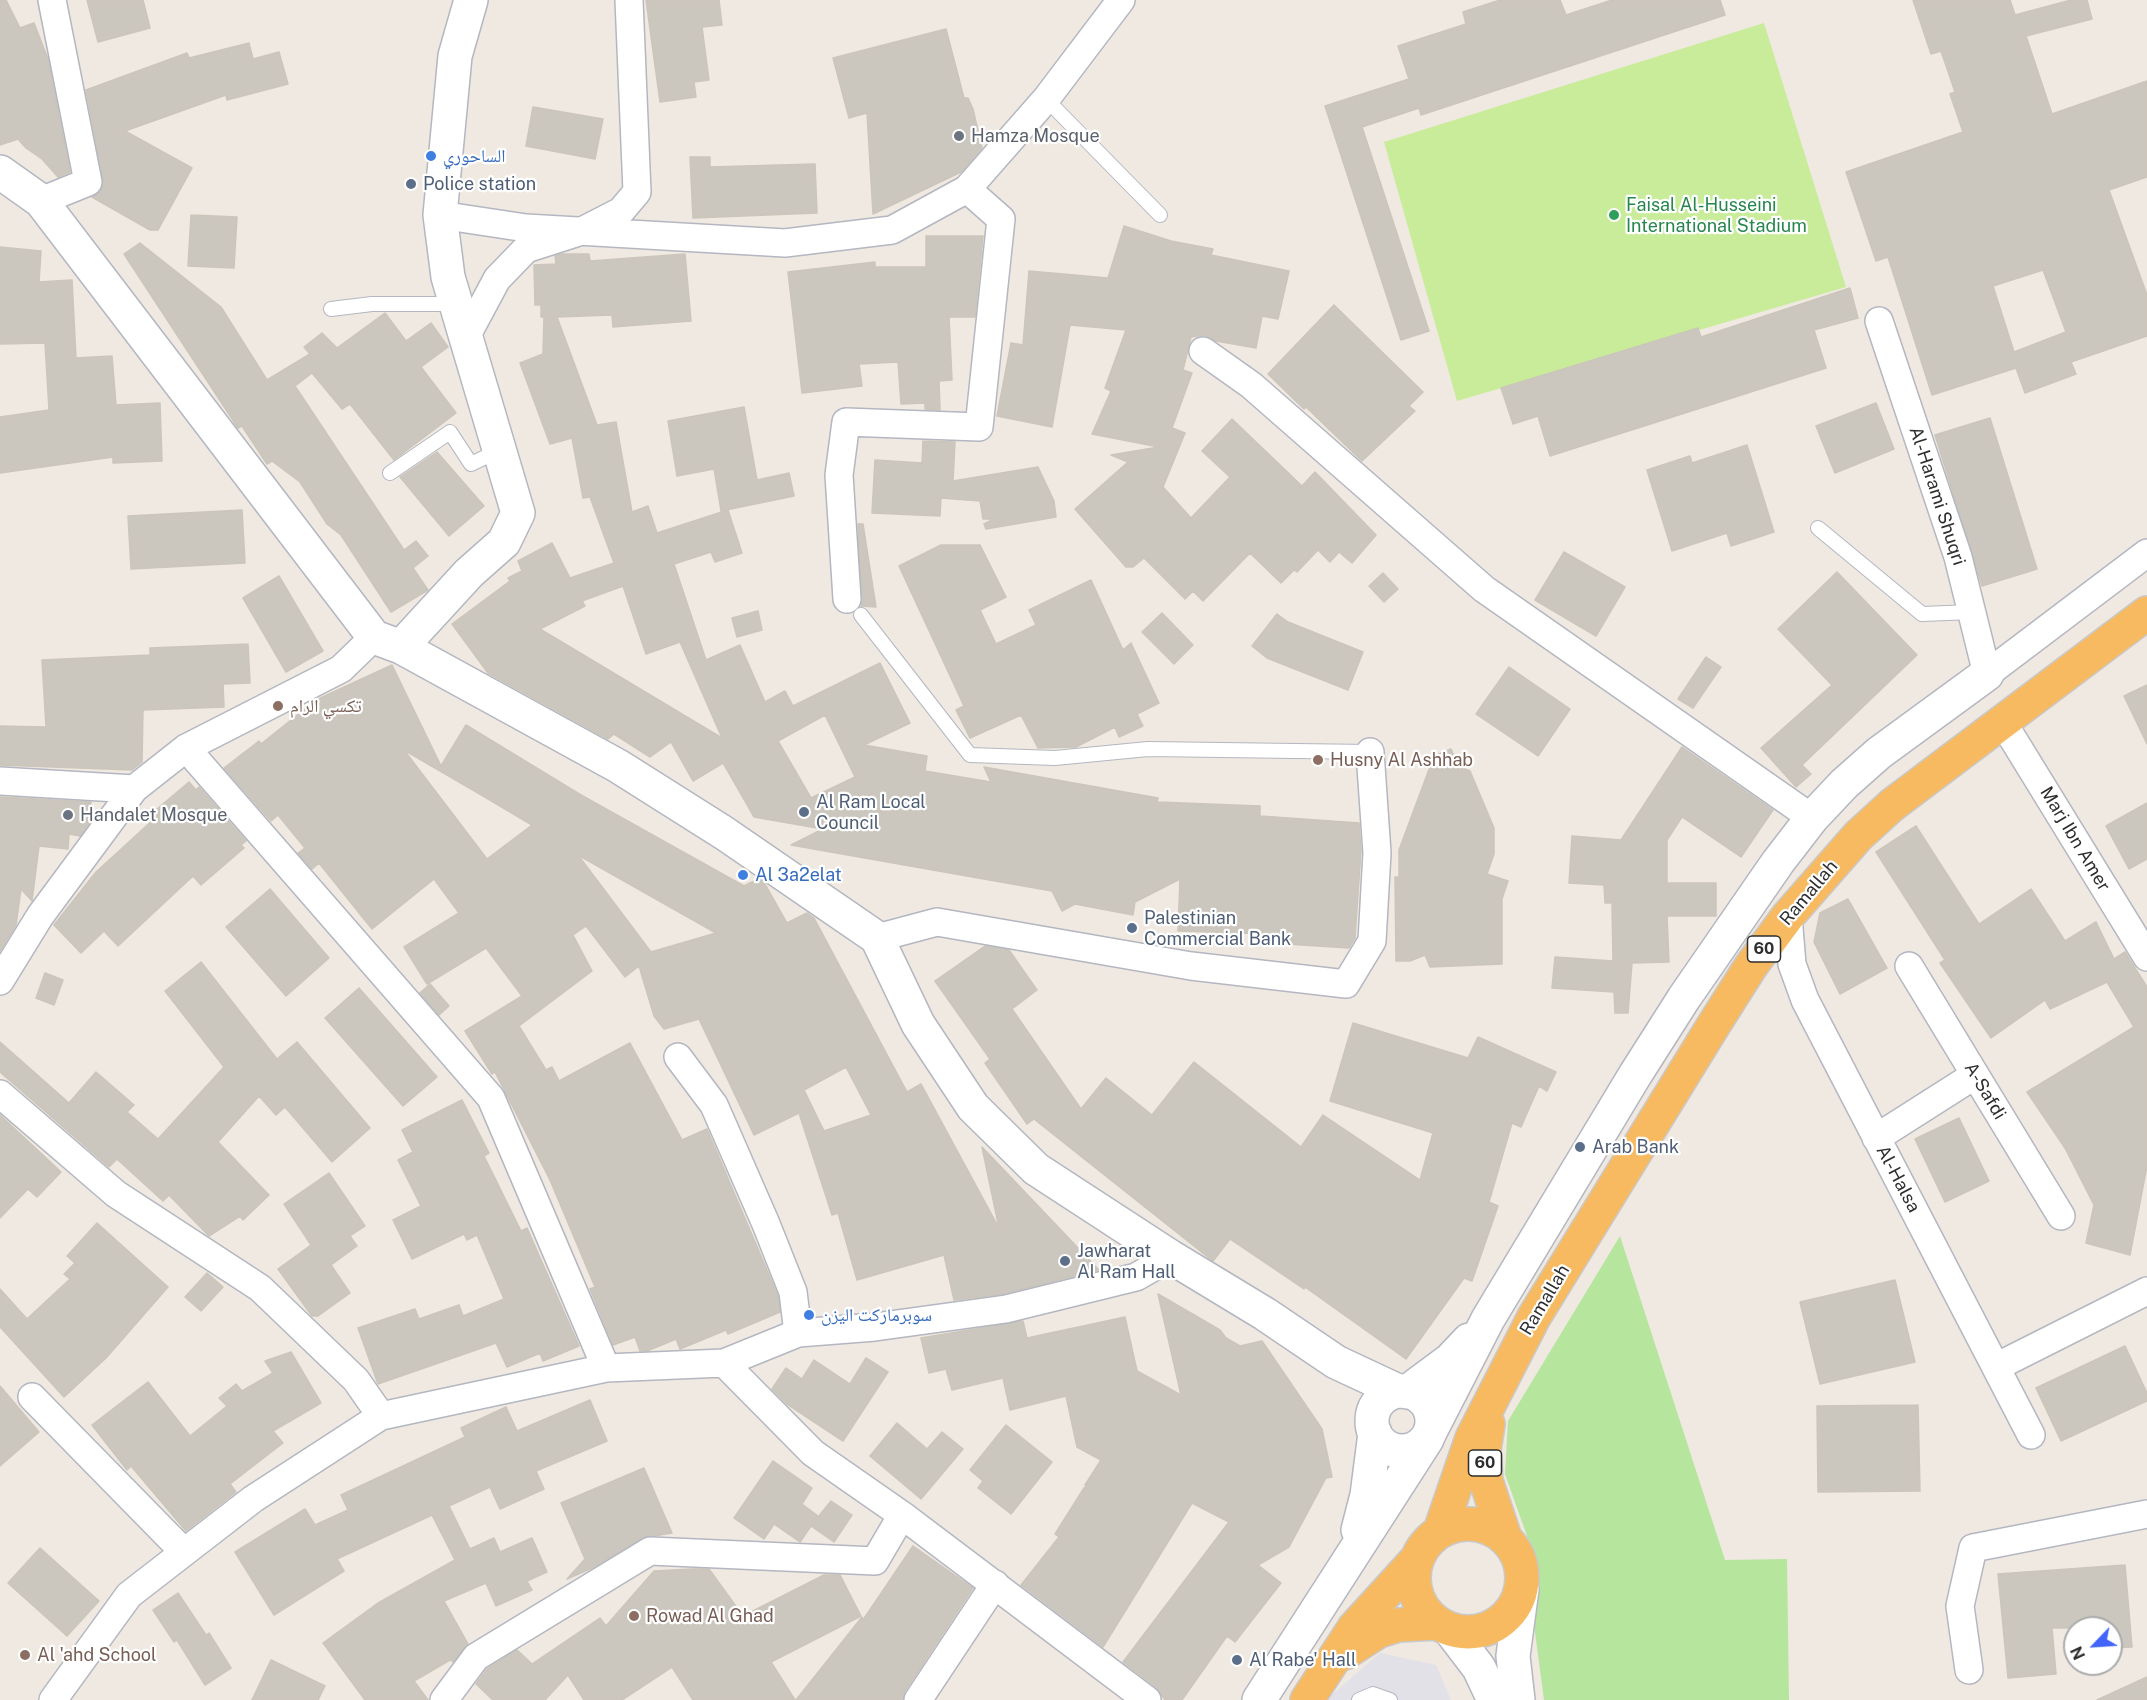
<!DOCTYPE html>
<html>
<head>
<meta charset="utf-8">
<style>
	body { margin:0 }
	#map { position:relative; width:2147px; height:1700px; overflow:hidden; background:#efe9e1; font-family:"Public Sans",sans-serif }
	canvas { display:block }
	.north { position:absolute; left:2063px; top:1616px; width:60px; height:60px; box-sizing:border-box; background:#fff; border:2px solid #ababab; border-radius:50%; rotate:245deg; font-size:16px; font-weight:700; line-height:24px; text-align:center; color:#2e2e2e }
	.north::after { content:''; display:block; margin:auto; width:21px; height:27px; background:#4264fb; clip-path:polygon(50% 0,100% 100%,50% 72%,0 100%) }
</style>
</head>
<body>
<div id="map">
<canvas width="2147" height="1700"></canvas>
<div class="north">N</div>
</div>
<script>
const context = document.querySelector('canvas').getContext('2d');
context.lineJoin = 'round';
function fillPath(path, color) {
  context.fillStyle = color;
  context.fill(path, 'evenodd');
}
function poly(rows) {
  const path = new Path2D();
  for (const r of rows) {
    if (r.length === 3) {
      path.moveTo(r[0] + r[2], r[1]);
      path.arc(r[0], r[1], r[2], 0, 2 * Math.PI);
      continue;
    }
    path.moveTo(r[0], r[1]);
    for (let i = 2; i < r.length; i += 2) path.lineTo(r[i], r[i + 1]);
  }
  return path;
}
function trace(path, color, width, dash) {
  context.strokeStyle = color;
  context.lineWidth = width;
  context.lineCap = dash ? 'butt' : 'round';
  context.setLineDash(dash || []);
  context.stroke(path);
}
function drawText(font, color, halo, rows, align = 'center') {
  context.font = font + ' "Public Sans","Noto Naskh Arabic",sans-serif';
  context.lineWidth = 4.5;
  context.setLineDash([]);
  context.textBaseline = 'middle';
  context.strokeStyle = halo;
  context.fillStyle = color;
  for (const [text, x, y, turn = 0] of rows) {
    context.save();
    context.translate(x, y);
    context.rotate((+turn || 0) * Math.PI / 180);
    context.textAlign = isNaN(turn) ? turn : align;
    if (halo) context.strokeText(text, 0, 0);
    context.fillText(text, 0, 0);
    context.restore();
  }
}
const industrial = poly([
	[1380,1653,1436,1665,1451,1700,1326,1700]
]);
const green = poly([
	[1620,1236,1725,1560,1787,1559,1789,1700,1544,1700,1532,1610,1533,1553,1505,1474,1508,1421]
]);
const pitch = poly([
	[1764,23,1846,287,1457,401,1384,142]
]);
const building = poly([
	[0,0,6,0,20,28,34,23,48,59,70,172,58,177,42,159,26,148,18,139,0,145,0,0],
	[87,0,143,0,150,28,98,42,87,0],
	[646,0,719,0,722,25,702,27,709,80,694,82,696,97,660,102,646,0],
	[1500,0,1560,0,1566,15,1612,0,1720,0,1725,15,1421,115,1419,108,1362,127,1429,331,1401,340,1325,106,1409,79,1398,46,1466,24,1463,12,1500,0],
	[1913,0,2010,0,2015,15,2071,0,2087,0,2092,19,2026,36,2052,114,2147,81,2147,177,2109,190,2147,295,2147,336,2071,362,2076,374,2025,393,2016,368,1932,395,1888,257,1876,261,1846,172,1963,132,1950,94,1955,92,1941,51,1931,54,1913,0],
	[2043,270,2066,332,2014,352,1993,286,2043,270],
	[946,29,964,98,968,98,973,109,982,148,961,172,873,214,867,113,849,118,833,58,946,29],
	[249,43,253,59,279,52,288,84,227,100,226,95,125,131,192,168,158,230,150,230,92,197,100,192,103,179,86,90,187,53,189,58,249,43],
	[533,107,603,119,595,159,526,146,533,107],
	[690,157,710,157,710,167,815,164,817,213,693,218,690,157],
	[191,215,237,217,234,268,188,266,191,215],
	[1124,226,1171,241,1213,249,1211,255,1289,271,1278,319,1262,316,1256,348,1216,341,1205,335,1191,337,1183,370,1192,373,1172,428,1185,433,1163,487,1191,518,1230,477,1202,451,1232,419,1302,486,1315,472,1376,535,1352,563,1339,552,1330,562,1318,550,1297,572,1294,570,1281,583,1250,553,1203,601,1193,591,1185,599,1144,558,1133,567,1126,567,1075,509,1128,462,1111,455,1159,447,1092,434,1111,391,1105,388,1126,330,1070,325,1052,427,997,416,1011,343,1023,345,1029,271,1108,278,1124,226],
	[926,236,983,236,975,317,949,317,952,380,939,381,940,410,925,409,925,403,901,404,898,362,859,364,862,386,802,393,788,272,875,262,875,267,926,267,926,236],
	[140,243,221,307,267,380,310,354,304,347,322,333,337,348,385,313,406,341,431,323,448,347,421,367,456,413,394,460,350,404,342,409,312,373,295,386,404,550,416,541,428,556,413,568,428,590,391,612,341,535,327,524,300,482,272,461,267,464,242,426,238,428,124,254,140,243],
	[0,247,41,251,39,282,72,280,76,358,112,356,116,405,160,403,162,461,113,463,113,457,0,473,0,417,49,410,45,343,0,344,0,247],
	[561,254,589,254,590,261,685,254,691,321,613,327,612,315,557,317,597,425,616,422,632,512,648,506,657,533,728,510,742,553,715,562,711,552,674,564,706,660,740,645,765,702,785,691,793,706,880,663,910,723,864,745,927,756,925,771,991,782,984,767,1158,798,1157,802,1260,806,1260,816,1359,823,1361,850,1355,938,1349,948,1270,943,1270,934,1178,931,1180,879,1135,902,1133,915,1075,904,1062,911,1052,891,791,845,823,829,754,817,723,763,693,781,671,742,650,757,614,734,608,739,488,673,452,624,510,581,508,578,522,571,518,561,552,543,570,578,614,563,590,497,583,498,572,438,550,444,520,363,543,354,544,317,541,317,541,305,535,305,534,265,556,264,555,256,561,254],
	[623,586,646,654,680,642,722,738,540,629,585,606,582,601,623,586],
	[825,715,855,777,811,798,778,741,825,715],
	[1850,288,1858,318,1814,330,1826,368,1550,456,1538,416,1513,424,1501,388,1698,328,1701,337,1850,288],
	[1334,305,1423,392,1409,406,1415,411,1362,461,1306,407,1304,409,1268,374,1334,305],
	[1876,403,1894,449,1835,473,1816,426,1876,403],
	[744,407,757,480,789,473,794,496,721,511,714,469,677,476,668,421,744,407],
	[1990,418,2037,569,1982,586,1935,435,1990,418],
	[923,441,955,442,953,481,1038,467,1054,501,1056,517,986,529,984,524,994,519,983,519,980,501,941,498,940,516,872,513,875,460,922,463,923,441],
	[1747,445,1774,532,1731,546,1727,533,1672,551,1647,470,1690,456,1692,463,1747,445],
	[437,452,484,506,449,536,400,477,437,452],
	[242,510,245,563,131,569,128,516,242,510],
	[858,524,863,524,876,607,861,606,858,524],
	[941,545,980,545,1006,597,980,610,996,644,1036,625,1029,610,1091,580,1123,650,1131,643,1159,703,1137,714,1143,726,1119,737,1115,727,1076,747,1038,748,1021,715,970,738,956,710,964,706,899,566,941,545],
	[1564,552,1625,587,1596,636,1535,600,1564,552],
	[1837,572,1917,655,1802,765,1811,774,1796,787,1761,748,1832,685,1778,629,1837,572],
	[1383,573,1398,589,1384,602,1369,586,1383,573],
	[279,576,323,651,286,672,243,598,279,576],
	[758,611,762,630,737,637,732,618,758,611],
	[1162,613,1193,645,1174,664,1142,632,1162,613],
	[1277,614,1288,622,1363,652,1348,690,1267,658,1252,646,1277,614],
	[248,644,250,683,223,684,224,707,143,710,142,762,132,770,0,765,0,726,46,727,42,660,150,655,150,648,248,644],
	[1706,657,1721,667,1693,708,1678,699,1706,657],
	[392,665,441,766,466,725,581,795,744,886,758,879,765,884,787,923,807,913,814,918,907,1092,921,1084,999,1228,982,1147,1099,1270,1003,1294,954,1300,944,1255,857,1280,838,1213,832,1215,799,1113,754,1135,699,1019,664,1029,654,1016,639,966,625,977,586,926,573,935,592,971,519,1026,546,1070,552,1067,559,1081,630,1043,682,1140,707,1129,778,1296,780,1312,728,1334,726,1330,680,1349,676,1339,647,1351,640,1351,635,1337,613,1345,590,1289,595,1287,550,1180,495,1072,492,1074,465,1031,522,996,486,948,427,984,404,947,459,913,434,879,372,929,319,863,312,869,298,853,305,848,278,815,271,821,224,768,259,741,261,744,316,700,392,665],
	[404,750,478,793,532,825,487,859,404,750],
	[578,855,716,933,651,952,578,855],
	[846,1067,871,1115,824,1131,804,1090,846,1067],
	[1509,667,1570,709,1538,756,1476,714,1509,667],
	[2147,685,2147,744,2124,696,2147,685],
	[1682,747,1773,810,1741,857,1682,817,1667,840,1667,883,1716,883,1716,916,1667,916,1669,962,1632,963,1628,1013,1615,1013,1614,992,1552,988,1555,957,1613,961,1612,903,1605,903,1604,885,1569,883,1572,836,1621,840,1682,747],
	[1451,749,1458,766,1470,771,1494,828,1494,854,1487,874,1508,881,1502,899,1502,964,1430,967,1425,955,1410,961,1396,961,1395,877,1399,877,1399,850,1434,756,1451,749],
	[189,782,196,790,199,787,246,841,241,845,244,848,201,885,193,876,118,946,104,931,81,953,54,925,96,872,154,819,150,815,189,782],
	[0,797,91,802,89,824,80,836,69,834,68,849,39,846,32,901,21,889,16,925,0,951,0,797],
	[2147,803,2147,859,2129,869,2106,826,2147,803],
	[1916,826,1979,924,2031,889,2065,941,2096,922,2114,959,2125,952,2147,987,2147,1166,2130,1255,2086,1243,2094,1205,2065,1148,2027,1092,2134,1027,2107,982,2050,1009,2045,1000,1991,1038,1940,963,1945,960,1876,852,1916,826],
	[270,889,329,958,286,996,226,927,270,889],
	[1848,899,1887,968,1840,994,1814,942,1820,913,1848,899],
	[985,946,1009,950,1037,990,1012,1009,1081,1109,1106,1078,1152,1115,1194,1062,1301,1147,1323,1115,1420,1180,1433,1133,1330,1101,1353,1023,1468,1058,1478,1037,1556,1072,1547,1091,1539,1086,1521,1127,1512,1123,1489,1202,1498,1206,1472,1281,1464,1278,1406,1359,1305,1287,1304,1289,1230,1239,1213,1261,1209,1258,1034,1119,1027,1124,985,1063,990,1059,935,981,985,946],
	[201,962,277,1059,297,1042,370,1128,332,1162,285,1107,276,1115,259,1096,218,1142,269,1195,243,1220,240,1216,209,1236,169,1195,163,1201,117,1159,109,1167,0,1072,0,1042,69,1103,96,1072,134,1105,127,1112,158,1139,224,1067,165,991,201,962],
	[45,973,63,980,54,1005,36,998,45,973],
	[430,984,449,1006,439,1015,420,993,430,984],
	[359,988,437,1077,403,1106,325,1018,359,988],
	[462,1100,489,1153,484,1156,521,1231,527,1228,579,1346,543,1361,540,1353,507,1367,496,1343,378,1384,358,1328,415,1309,419,1319,459,1305,463,1316,504,1299,477,1235,467,1240,464,1234,412,1259,393,1220,421,1206,398,1160,413,1152,402,1130,462,1100],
	[0,1115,61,1172,37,1197,28,1189,0,1218,0,1115],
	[1959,1118,1989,1181,1945,1202,1915,1139,1959,1118],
	[329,1173,365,1226,350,1236,357,1246,331,1265,350,1293,318,1316,312,1316,278,1269,311,1245,284,1204,329,1173],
	[97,1223,168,1287,106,1358,64,1397,0,1327,0,1289,27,1319,70,1279,64,1274,75,1263,67,1256,97,1223],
	[207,1273,223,1287,201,1311,185,1297,207,1273],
	[1895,1280,1915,1362,1820,1384,1800,1302,1895,1280],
	[1158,1294,1220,1330,1226,1338,1240,1346,1262,1341,1322,1429,1332,1477,1326,1478,1289,1547,1258,1565,1281,1583,1235,1642,1227,1636,1182,1700,1165,1700,1156,1687,1123,1662,1229,1522,1192,1503,1103,1647,1021,1585,1059,1537,1055,1534,1084,1488,1086,1489,1085,1485,1101,1460,1077,1447,1066,1396,1010,1410,1003,1378,952,1390,946,1369,929,1373,921,1338,1023,1321,1027,1338,1125,1317,1137,1371,1181,1395,1158,1294],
	[2125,1346,2147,1393,2147,1401,2061,1441,2036,1388,2125,1346],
	[291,1352,321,1403,273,1431,283,1443,230,1484,236,1492,186,1531,131,1466,127,1470,92,1425,148,1382,190,1436,227,1406,219,1398,236,1384,242,1391,273,1373,265,1361,291,1352],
	[866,1358,888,1372,843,1441,787,1404,772,1389,786,1368,802,1379,814,1360,850,1384,866,1358],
	[0,1386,39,1432,0,1466,0,1386],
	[590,1400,607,1441,536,1471,544,1489,500,1509,490,1487,449,1506,470,1549,494,1538,500,1552,532,1538,547,1572,527,1581,532,1590,496,1606,486,1583,444,1601,468,1644,453,1662,450,1660,414,1681,428,1700,365,1700,323,1643,378,1603,455,1560,432,1515,337,1559,344,1571,274,1615,235,1552,305,1509,315,1525,348,1510,341,1495,465,1437,461,1428,506,1407,517,1431,590,1400],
	[1918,1405,1920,1491,1818,1492,1817,1406,1918,1405],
	[897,1423,927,1449,942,1432,963,1449,921,1499,870,1456,897,1423],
	[1006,1425,1052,1462,1011,1514,978,1488,983,1481,970,1470,1006,1425],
	[773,1461,812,1488,802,1504,818,1516,814,1522,831,1501,852,1515,834,1542,811,1526,800,1542,774,1524,764,1539,734,1518,773,1461],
	[644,1468,672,1533,642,1538,592,1568,567,1579,585,1559,561,1503,644,1468],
	[913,1546,973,1588,905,1691,902,1700,796,1700,862,1617,863,1620,913,1546],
	[40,1548,99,1601,67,1636,8,1583,40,1548],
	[2125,1565,2132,1647,2111,1648,2111,1628,2052,1628,2056,1674,2008,1678,1998,1574,2125,1565],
	[692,1569,709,1569,743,1616,824,1575,840,1575,861,1616,771,1662,795,1700,693,1700,672,1667,622,1700,584,1700,568,1675,545,1700,493,1700,476,1684,487,1669,517,1650,532,1664,600,1618,606,1626,654,1571,692,1569],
	[178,1593,206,1635,209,1633,231,1668,205,1685,177,1640,174,1642,153,1610,178,1593],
	[271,1660,325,1686,318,1700,252,1700,271,1660],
	[2147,1677,2147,1700,2097,1700,2147,1677]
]);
const service = poly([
	[1046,99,1160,215],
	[331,309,372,304,457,304],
	[390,473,450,432,471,464,500,450],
	[1818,528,1922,614,1972,612],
	[861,615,970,755,1055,758,1148,749,1370,752],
	[1359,1700,1373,1694,1390,1700]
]);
const minor = poly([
	[41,201,88,182,52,0],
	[440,215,526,228,785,243,892,230,967,189,1046,99,1121,0],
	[1879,321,1958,557,1987,674,2147,553],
	[466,337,497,279,526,249,582,231,621,211,637,192,629,0],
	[1203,351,1251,385,1484,589,1812,818],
	[847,599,839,475,846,422,979,427,1001,219,967,189],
	[2002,721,2147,957],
	[186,748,491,1098,606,1368],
	[0,781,134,789],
	[1788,916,1792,964,1805,1000,2031,1435],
	[877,938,937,922,1191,966,1346,984,1372,941,1377,853,1370,752],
	[1909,966,2061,1216],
	[0,981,40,916,134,789,186,748,341,669,374,637],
	[678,1057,714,1105,766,1224,793,1292,798,1333],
	[0,1094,116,1194,260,1288,356,1380,381,1416],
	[1876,1138,1975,1075],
	[1996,1367,2147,1291],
	[32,1397,184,1552],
	[902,1515,1147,1700],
	[1969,1670,1960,1606,1973,1548,2147,1514],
	[53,1700,129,1595,253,1499,381,1416,606,1368,724,1363,798,1333,875,1327,1006,1309,1136,1277,1171,1257],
	[444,1700,476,1657,650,1551,875,1561,902,1515,813,1453,724,1363],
	[918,1700,995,1584]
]);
const tertiary = poly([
	[0,172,41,201,374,637,401,647,618,766,724,833,877,938,918,1024,973,1107,1036,1169,1171,1257,1265,1314,1336,1362,1398,1391],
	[401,647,469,573,504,542,518,513,448,277,440,215,455,56,471,0],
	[1402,1421,30],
	[1407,1392,1450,1360,1469,1340],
	[1431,1430,1488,1319,1635,1075,1684,998,1778,862,1812,818,1844,784,1879,753,1987,674],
	[1358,1530,1367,1495,1375,1433],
	[1450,1630,1479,1668,1494,1700],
	[1259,1700,1427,1439],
	[1518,1700,1513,1656,1522,1589]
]);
const trunk = poly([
	[1488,1424,1484,1450,1486,1481,1505,1538],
	[1468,1578,54],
	[1440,1531,1472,1438,1534,1317,1713,1026,1751,966,1788,916,1858,836,1892,805,2147,613],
	[1345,1653,1379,1631,1398,1625,1438,1623],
	[1307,1700,1354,1628,1416,1560]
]);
const markers = [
	[959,136,6,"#6b7280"],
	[431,156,6,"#3f7fe0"],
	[411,184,6,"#5c6f8a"],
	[1614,215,6,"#2e9e5b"],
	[278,706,6,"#8d6e63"],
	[1318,760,6,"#8d6e63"],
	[804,812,6,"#5c6f8a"],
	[68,815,6,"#6b7280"],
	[743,875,6,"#3f7fe0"],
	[1132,928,6,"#5c6f8a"],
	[1580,1147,6,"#5c6f8a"],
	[1065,1261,6,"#5c6f8a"],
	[809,1315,6,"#3f7fe0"],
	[634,1616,6,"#8d6e63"],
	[25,1655,6,"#8d6e63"],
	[1237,1660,6,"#5c6f8a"]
];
const shields = [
	[1764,949,33],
	[1485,1463,33]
];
const shieldNames = [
	["60",1764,949],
	["60",1485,1463]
];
const worshipNames = [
	["Hamza Mosque",971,136],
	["Handalet Mosque",80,815]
];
const shopNames = [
	["الساحوري",443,156],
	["Al 3a2elat",755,875],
	["سوبرماركت اليزن",821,1315]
];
const serviceNames = [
	["Police station",423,184],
	["Al Ram Local",816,802],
	["Council",816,823],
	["Palestinian",1144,918],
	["Commercial Bank",1144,939],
	["Arab Bank",1592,1147],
	["Jawharat",1077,1251],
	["Al Ram Hall",1077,1272],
	["Al Rabe' Hall",1249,1660]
];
const leisureNames = [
	["Faisal Al-Husseini",1626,205],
	["International Stadium",1626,226]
];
const streetNames = [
	["Al-Harami Shuqri",1937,496,72],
	["Marj Ibn Amer",2075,839,59],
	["Ramallah",1809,893,-50],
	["A-Safdi",1985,1091,59],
	["Al-Halsa",1898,1179,62],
	["Ramallah",1545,1300,-59]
];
const educationNames = [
	["تكسي الرام",290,706],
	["Husny Al Ashhab",1330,760],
	["Rowad Al Ghad",646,1616],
	["Al 'ahd School",37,1655]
];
fillPath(industrial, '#e3e1e8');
fillPath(green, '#b6e59e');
fillPath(pitch, '#c9ec9a');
fillPath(building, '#cbc7bf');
trace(building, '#cbc5ba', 1.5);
trace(service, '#b4b7c1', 16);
trace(minor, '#b4b7c1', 30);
trace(tertiary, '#b4b7c1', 36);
trace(trunk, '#c9c9c9', 36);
trace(service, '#fff', 14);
trace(minor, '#fff', 27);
trace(tertiary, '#fff', 33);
trace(trunk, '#f8ba60', 33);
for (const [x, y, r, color] of markers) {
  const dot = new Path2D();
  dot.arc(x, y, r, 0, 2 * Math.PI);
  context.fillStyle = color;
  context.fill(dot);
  trace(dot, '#fff', 2);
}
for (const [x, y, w] of shields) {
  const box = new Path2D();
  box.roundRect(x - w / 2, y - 13, w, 26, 4.5);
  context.fillStyle = '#fff';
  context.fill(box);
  trace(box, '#2e2e2e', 1.5);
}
drawText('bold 16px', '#2e2e2e', null, shieldNames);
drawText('18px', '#5b616d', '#fff', worshipNames, 'left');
drawText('18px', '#366cbe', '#fff', shopNames, 'left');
drawText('18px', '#4e5e75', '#fff', serviceNames, 'left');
drawText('18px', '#27864d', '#fff', leisureNames, 'left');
drawText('18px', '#2e2e2e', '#fff', streetNames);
drawText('18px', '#785e54', '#fff', educationNames, 'left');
</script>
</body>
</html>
